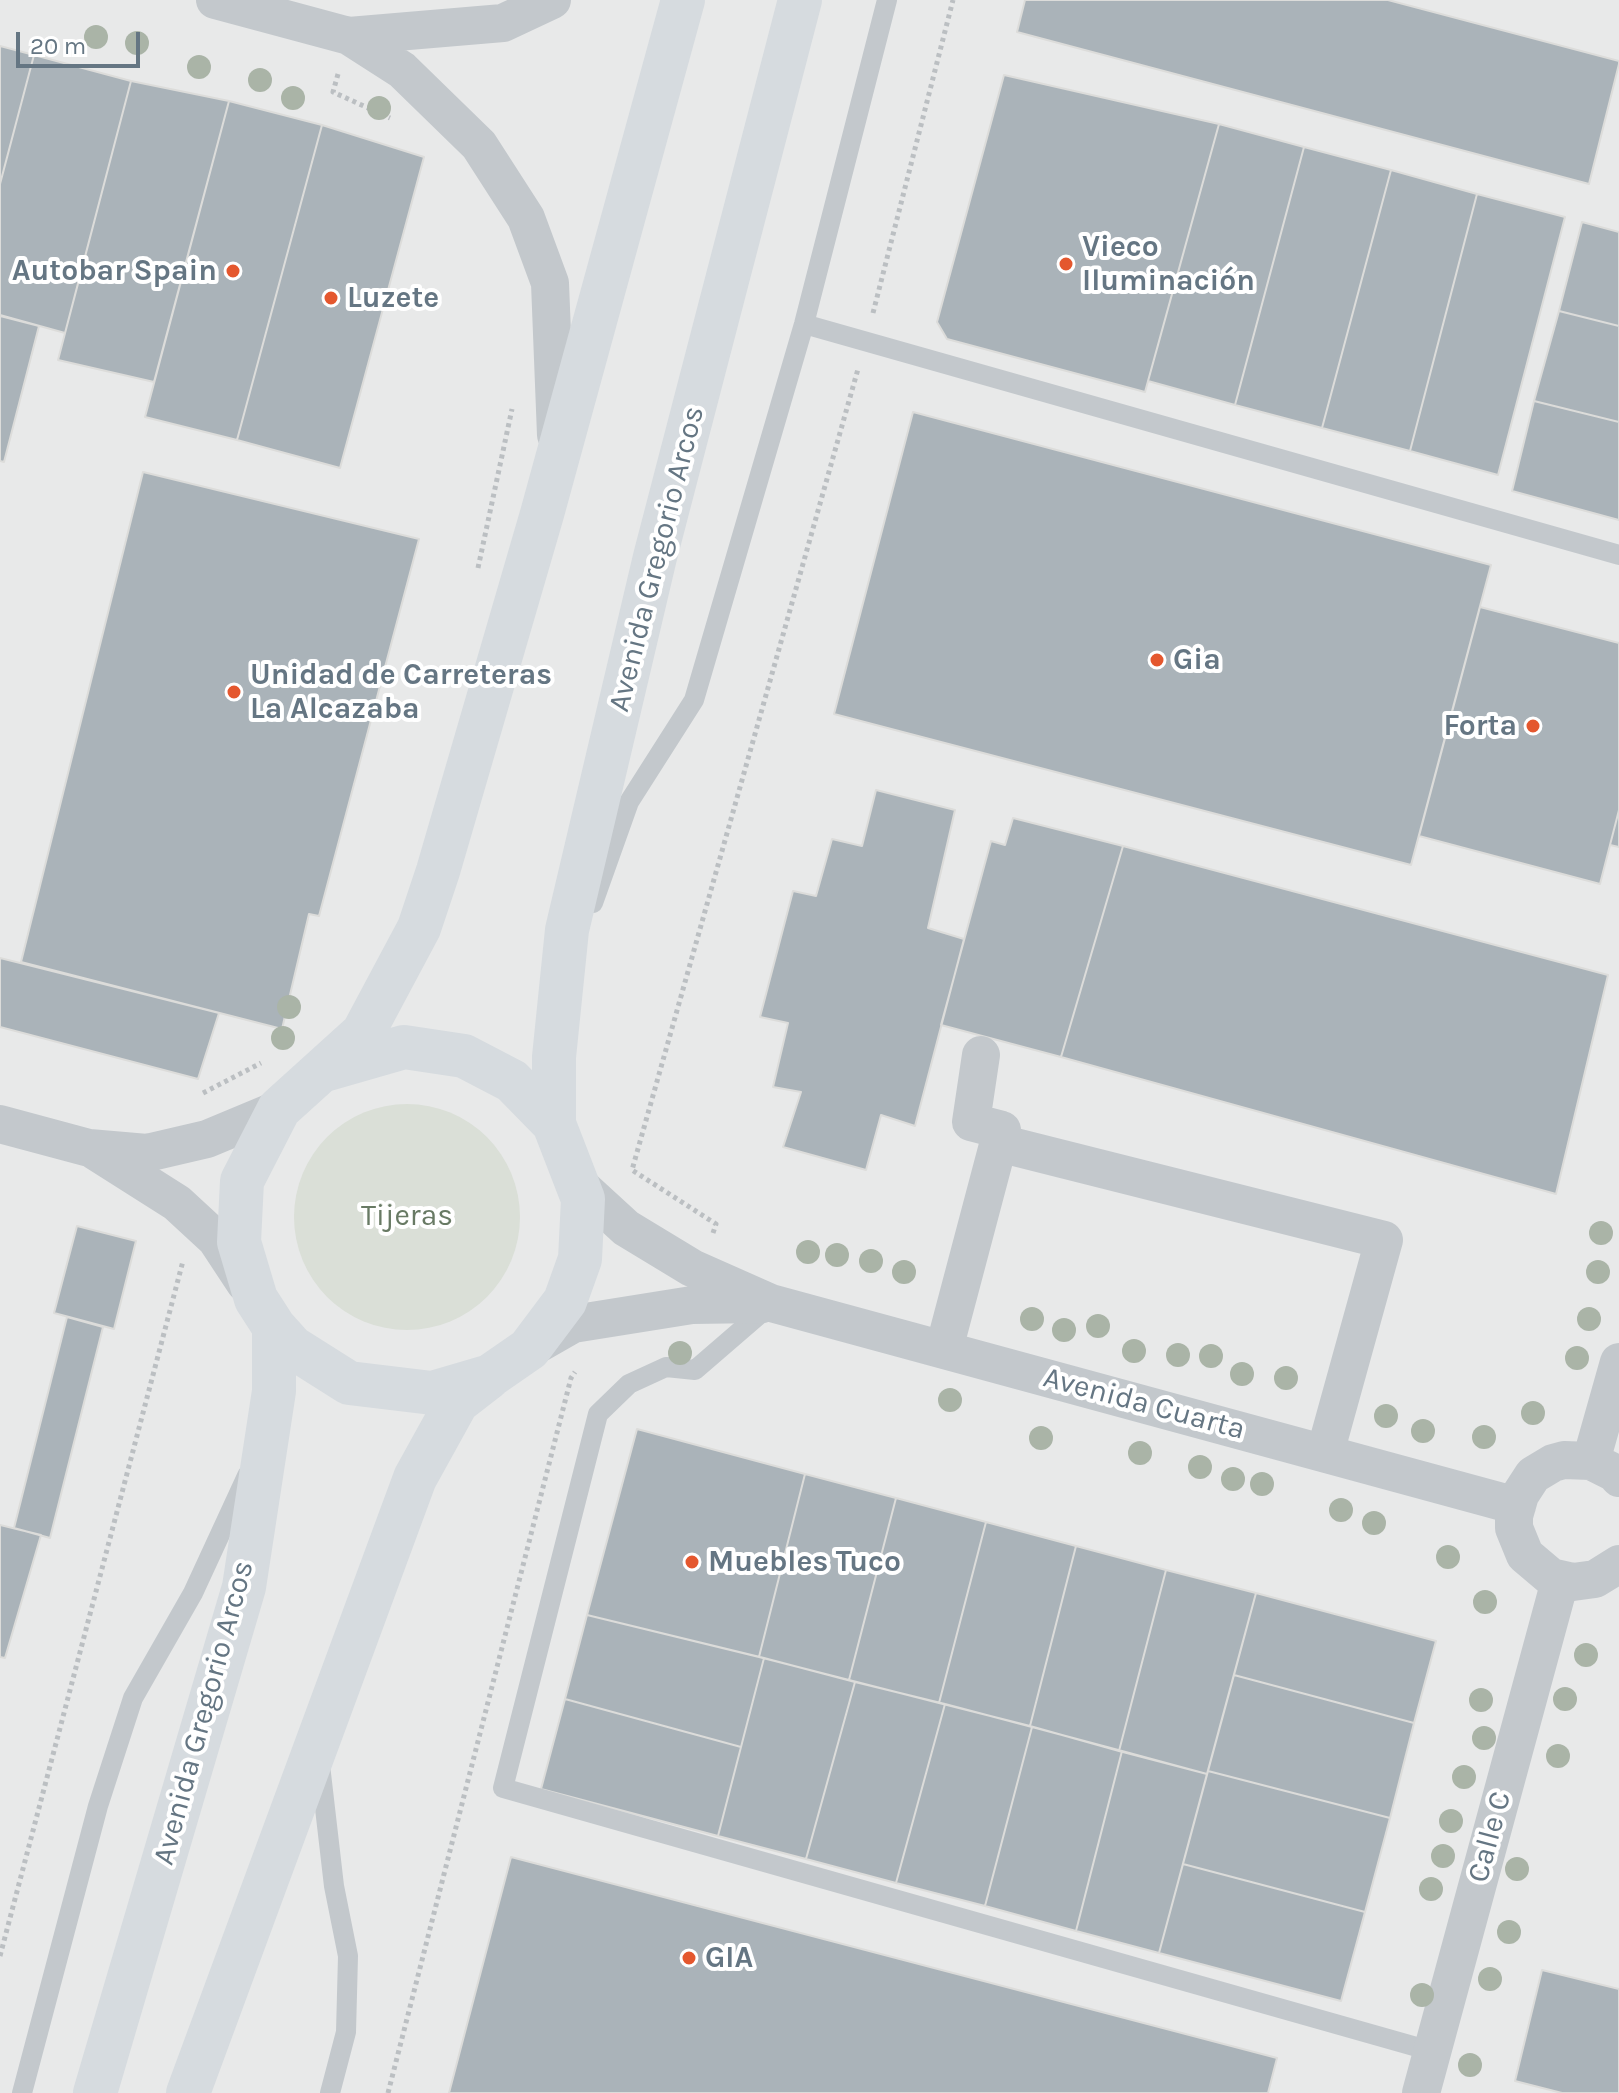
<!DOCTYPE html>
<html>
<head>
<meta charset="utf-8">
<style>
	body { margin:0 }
	#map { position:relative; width:1619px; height:2093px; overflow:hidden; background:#fafaf8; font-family:Karla,sans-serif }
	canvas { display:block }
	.scale { position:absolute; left:16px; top:32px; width:124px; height:36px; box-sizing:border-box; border:4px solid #657683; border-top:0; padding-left:10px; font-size:24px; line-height:28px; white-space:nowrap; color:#657683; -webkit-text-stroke:6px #fff; paint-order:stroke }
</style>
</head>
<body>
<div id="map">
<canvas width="1619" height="2093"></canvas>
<div class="scale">20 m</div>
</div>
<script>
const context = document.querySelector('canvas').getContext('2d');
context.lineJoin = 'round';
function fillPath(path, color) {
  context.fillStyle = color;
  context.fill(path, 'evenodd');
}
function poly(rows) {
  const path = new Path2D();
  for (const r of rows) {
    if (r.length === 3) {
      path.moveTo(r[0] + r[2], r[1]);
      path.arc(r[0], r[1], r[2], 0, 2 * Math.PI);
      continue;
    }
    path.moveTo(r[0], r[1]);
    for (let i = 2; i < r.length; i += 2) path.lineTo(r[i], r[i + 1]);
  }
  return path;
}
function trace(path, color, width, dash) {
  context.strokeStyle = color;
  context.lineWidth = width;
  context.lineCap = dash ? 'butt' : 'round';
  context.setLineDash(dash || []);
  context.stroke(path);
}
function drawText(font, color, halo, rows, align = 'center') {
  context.font = font + ' Karla,sans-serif';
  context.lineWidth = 8;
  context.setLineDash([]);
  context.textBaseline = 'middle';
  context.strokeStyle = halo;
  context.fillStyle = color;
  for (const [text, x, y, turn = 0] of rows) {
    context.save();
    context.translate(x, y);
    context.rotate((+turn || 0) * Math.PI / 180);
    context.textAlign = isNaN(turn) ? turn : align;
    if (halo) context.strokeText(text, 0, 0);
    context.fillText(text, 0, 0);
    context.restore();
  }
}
const built = poly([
	[0,0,1619,0,1619,2093,0,2093]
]);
const green = poly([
	[407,1217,113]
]);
const building = poly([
	[1025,0,1388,0,1619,61,1619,64,1589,184,1017,32,1025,0],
	[0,46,34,55,0,184,0,46],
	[34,55,131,81,65,333,0,315,0,184,34,55],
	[1004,75,1219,124,1145,392,947,339,937,322,1004,75],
	[131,81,229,101,154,382,58,360,131,81],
	[229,101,322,125,237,440,145,417,229,101],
	[1219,124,1304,147,1235,405,1148,381,1219,124],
	[322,125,424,157,340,468,237,440,322,125],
	[1304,147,1391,170,1322,428,1235,405,1304,147],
	[1391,170,1477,194,1410,451,1322,428,1391,170],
	[1477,194,1565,217,1498,475,1410,451,1477,194],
	[1582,222,1619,232,1619,326,1559,311,1582,222],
	[1559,311,1619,326,1619,422,1534,401,1559,311],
	[0,316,39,326,4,462,0,461,0,316],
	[1534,401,1619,422,1619,520,1512,491,1534,401],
	[913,412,1491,565,1411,865,834,714,913,412],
	[143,472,419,539,319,916,309,914,282,1029,21,962,143,472],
	[1480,607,1619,643,1619,810,1600,884,1419,836,1480,607],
	[876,790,955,810,928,928,964,939,915,1126,881,1115,866,1170,783,1147,801,1092,773,1087,788,1023,760,1017,793,891,816,896,832,839,862,846,876,790],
	[1619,810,1619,847,1610,845,1619,810],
	[1013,818,1123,846,1061,1057,941,1025,991,841,1005,845,1013,818],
	[1123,846,1608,975,1556,1194,1061,1057,1123,846],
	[0,958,219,1013,198,1079,0,1027,0,958],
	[77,1226,136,1241,114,1329,54,1313,77,1226],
	[67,1317,103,1327,50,1538,14,1528,67,1317],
	[637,1429,805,1474,759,1657,587,1615,637,1429],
	[805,1474,896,1498,849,1680,759,1657,805,1474],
	[896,1498,986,1522,939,1703,849,1680,896,1498],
	[986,1522,1076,1546,1030,1726,939,1703,986,1522],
	[0,1525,41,1535,5,1658,0,1657,0,1525],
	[1076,1546,1166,1570,1119,1751,1030,1726,1076,1546],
	[1166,1570,1256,1593,1207,1774,1119,1751,1166,1570],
	[1256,1593,1436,1641,1414,1723,1234,1675,1256,1593],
	[587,1615,764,1658,741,1747,565,1699,587,1615],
	[764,1658,855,1682,806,1859,718,1836,764,1658],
	[1234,1675,1414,1723,1390,1818,1208,1771,1234,1675],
	[855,1682,945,1704,896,1883,806,1859,855,1682],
	[565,1699,741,1747,718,1836,541,1789,565,1699],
	[945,1704,1032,1727,985,1906,896,1883,945,1704],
	[1032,1727,1122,1751,1076,1931,985,1906,1032,1727],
	[1122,1751,1207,1774,1159,1953,1076,1931,1122,1751],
	[1208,1771,1390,1818,1365,1912,1183,1864,1208,1771],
	[511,1857,1277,2058,1268,2093,449,2093,511,1857],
	[1183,1864,1365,1912,1341,2001,1159,1953,1183,1864],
	[1542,1970,1619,1989,1619,2093,1562,2093,1515,2081,1542,1970]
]);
const path = poly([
	[338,74,333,92,390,118],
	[873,313,953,0],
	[478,568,512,409],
	[203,1093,261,1063],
	[713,1233,716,1224,632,1170,858,369],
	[0,1956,183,1261],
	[388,2093,571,1378,575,1372]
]);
const service = poly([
	[804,324,1619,555],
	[593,903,629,802,694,700,804,324,887,0],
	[768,1307,695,1370,666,1367,629,1384,598,1414,503,1788,1431,2051],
	[320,1765,334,1886,348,1956,346,2032,330,2093],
	[22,2093,98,1806,133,1698,193,1593,247,1476]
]);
const minor = poly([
	[215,0,349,36,402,70,479,145,526,218,550,283,556,435],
	[349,36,503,23,552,0],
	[0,1124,89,1148,147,1153,207,1139,279,1109],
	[999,1143,1384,1240,1325,1453],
	[95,1151,177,1203,216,1239,245,1283],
	[578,1184,626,1228,692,1268,771,1303,1517,1506],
	[531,1348,573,1324,692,1305,762,1304],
	[944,1349,1002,1130,971,1122,981,1055],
	[1591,1461,1619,1362],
	[1619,1478,1615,1473,1591,1461,1564,1460,1553,1463,1533,1475,1520,1495,1514,1516,1514,1528,1525,1555,1551,1577,1573,1582,1595,1579,1619,1564],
	[1421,2093,1560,1581]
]);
const primary = poly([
	[324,1070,404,1047,464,1056,512,1081,554,1124,583,1199,580,1259,565,1301,529,1349,490,1376,432,1393,349,1383,292,1347,274,1327,256,1299,239,1242,242,1181,279,1109,363,1033,419,928,438,871,542,514,683,0],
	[554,1124,554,1057,567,930,655,557,800,0],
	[95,2093,244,1587,274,1391,274,1327],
	[188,2093,415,1478,457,1402,488,1378]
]);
const trees = [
	[96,37],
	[137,43],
	[199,67],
	[260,80],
	[293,98],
	[379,108],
	[289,1007],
	[283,1038],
	[1601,1233],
	[808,1252],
	[837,1255],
	[871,1261],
	[904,1272],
	[1598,1272],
	[1032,1319],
	[1589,1319],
	[1098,1326],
	[1064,1330],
	[1134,1351],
	[680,1353],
	[1178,1355],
	[1211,1356],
	[1577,1358],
	[1242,1374],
	[1286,1378],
	[950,1400],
	[1533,1413],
	[1386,1416],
	[1423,1431],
	[1484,1437],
	[1041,1438],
	[1140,1453],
	[1200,1467],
	[1233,1479],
	[1262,1484],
	[1341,1510],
	[1374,1523],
	[1448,1557],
	[1485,1602],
	[1586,1655],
	[1565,1699],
	[1481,1700],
	[1484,1738],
	[1558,1756],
	[1464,1777],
	[1451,1821],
	[1443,1856],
	[1517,1869],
	[1431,1889],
	[1509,1932],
	[1490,1979],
	[1422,1995],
	[1470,2065]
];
const markers = [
	[1066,264,8,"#e4572e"],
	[233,271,8,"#e4572e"],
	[331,298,8,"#e4572e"],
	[1157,660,8,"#e4572e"],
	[234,692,8,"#e4572e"],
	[1533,726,8,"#e4572e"],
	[692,1562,8,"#e4572e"],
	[689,1958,8,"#e4572e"]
];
const poiNames = [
	["Vieco",1082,247],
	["Iluminación",1082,281],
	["Autobar Spain",217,271,"right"],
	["Luzete",347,298],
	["Gia",1173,660],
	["Unidad de Carreteras",250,675],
	["La Alcazaba",250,709],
	["Forta",1517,726,"right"],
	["Muebles Tuco",708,1562],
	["GIA",705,1958]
];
const streetNames = [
	["Avenida Gregorio Arcos",657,559,-76],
	["Avenida Cuarta",1144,1404,15],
	["Avenida Gregorio Arcos",204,1713,-75],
	["Calle C",1490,1837,-75]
];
const parkNames = [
	["Tijeras",407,1216]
];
fillPath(built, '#e8e9e9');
fillPath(green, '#dadfd7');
fillPath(building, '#aab3b9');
trace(building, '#dcdcda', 2);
trace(path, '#bbbfc2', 5, [4, 4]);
trace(service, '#c3c8cc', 20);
trace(minor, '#c3c8cc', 38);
trace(primary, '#d6dbdf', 44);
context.fillStyle = '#aab4a7';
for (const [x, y] of trees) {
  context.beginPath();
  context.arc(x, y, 12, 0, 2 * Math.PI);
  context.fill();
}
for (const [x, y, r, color] of markers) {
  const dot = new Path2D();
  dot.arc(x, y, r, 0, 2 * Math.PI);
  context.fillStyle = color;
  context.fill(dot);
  trace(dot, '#fff', 3);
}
drawText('bold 30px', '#657683', '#fff', poiNames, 'left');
drawText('30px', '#657683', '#fff', streetNames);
drawText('30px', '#687a64', '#fff', parkNames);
</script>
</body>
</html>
